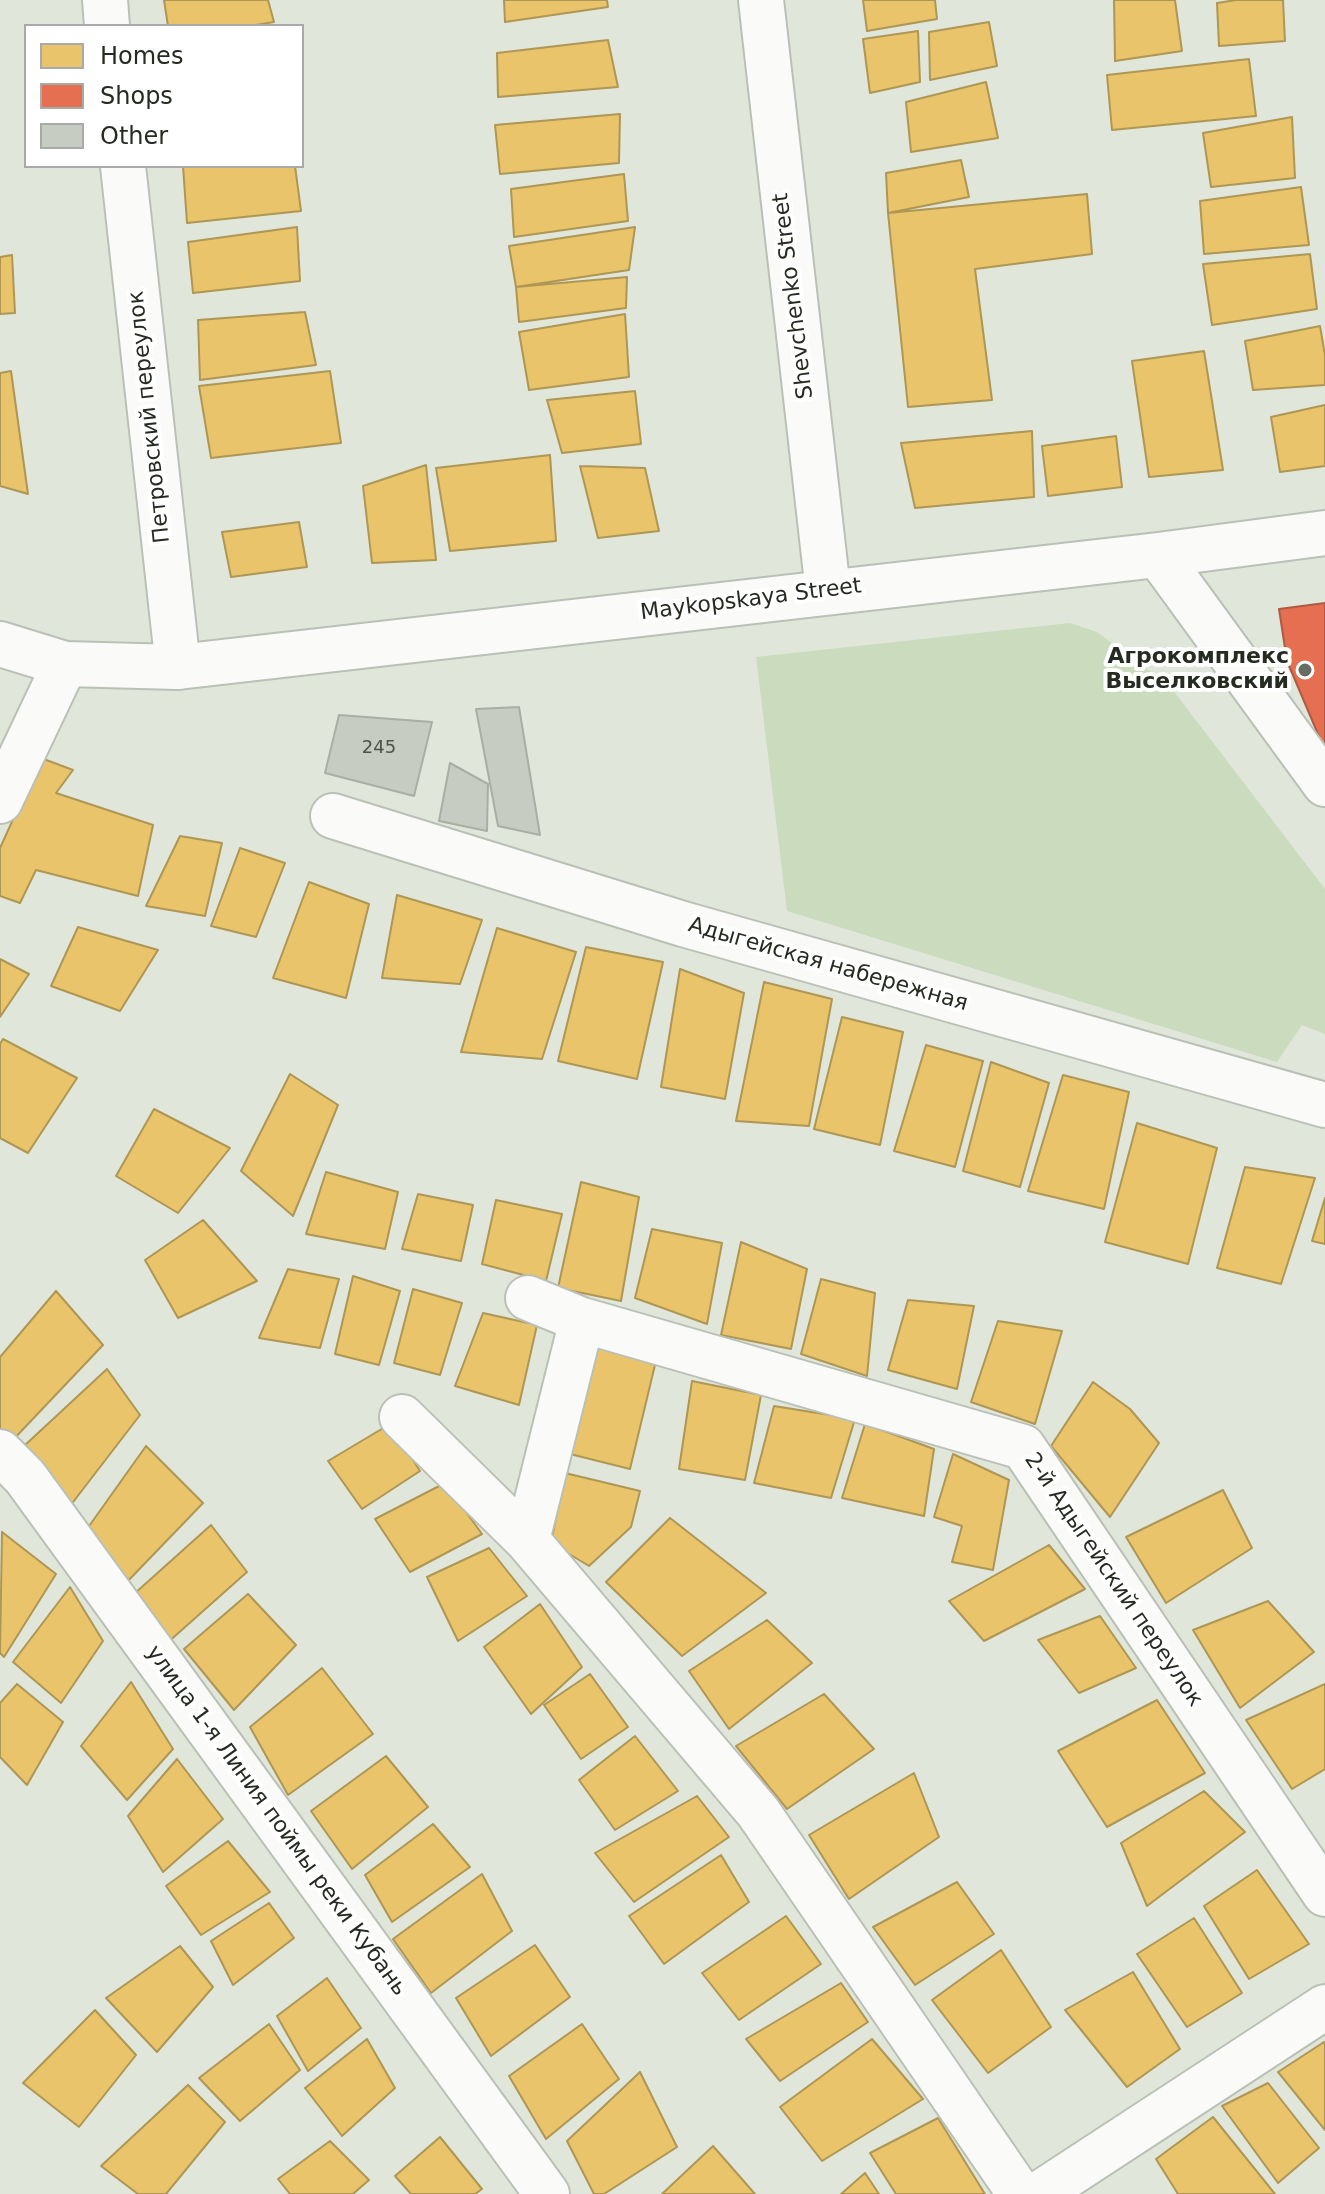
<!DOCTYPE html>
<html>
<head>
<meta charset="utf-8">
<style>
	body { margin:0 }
	#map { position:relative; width:1325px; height:2194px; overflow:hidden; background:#e0e7da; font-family:"DejaVu Sans",sans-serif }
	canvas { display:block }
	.legend { position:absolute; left:24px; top:24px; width:280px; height:144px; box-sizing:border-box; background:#fff; border:2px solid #a8aaa7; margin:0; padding:10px 14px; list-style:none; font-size:24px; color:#262b22 }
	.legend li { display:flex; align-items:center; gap:16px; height:40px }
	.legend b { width:40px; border:2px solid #a8aaa7 }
</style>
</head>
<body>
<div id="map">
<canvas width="1325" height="2194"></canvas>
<ul class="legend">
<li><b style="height:22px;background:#e9c46a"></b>Homes</li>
<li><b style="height:22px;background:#e76f51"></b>Shops</li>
<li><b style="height:22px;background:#c6ccc1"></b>Other</li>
</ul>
</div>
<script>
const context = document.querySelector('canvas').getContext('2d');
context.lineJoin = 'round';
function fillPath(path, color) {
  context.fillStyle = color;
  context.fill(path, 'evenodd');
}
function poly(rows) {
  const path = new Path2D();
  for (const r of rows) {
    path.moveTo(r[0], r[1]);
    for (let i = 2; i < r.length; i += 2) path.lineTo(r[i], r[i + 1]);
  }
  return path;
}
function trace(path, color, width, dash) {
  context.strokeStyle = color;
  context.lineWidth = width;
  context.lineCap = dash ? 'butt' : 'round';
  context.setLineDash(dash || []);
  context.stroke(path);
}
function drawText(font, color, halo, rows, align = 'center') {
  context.font = font + ' "DejaVu Sans",sans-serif';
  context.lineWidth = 8;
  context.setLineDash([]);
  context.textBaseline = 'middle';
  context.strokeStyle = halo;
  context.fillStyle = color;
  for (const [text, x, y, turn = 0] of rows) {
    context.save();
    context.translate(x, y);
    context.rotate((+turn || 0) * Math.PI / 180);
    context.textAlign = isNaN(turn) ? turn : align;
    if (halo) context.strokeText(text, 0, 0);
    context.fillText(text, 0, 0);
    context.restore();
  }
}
const green = poly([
	[1070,623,1097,632,1169,685,1325,889,1325,1034,1302,1025,1277,1062,787,911,756,657]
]);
const homes = poly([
	[164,0,268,0,274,22,250,26,168,26,164,0],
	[504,0,607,0,608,7,505,22,504,0],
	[863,0,935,0,937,19,867,31,863,0],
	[1114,0,1175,0,1182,51,1115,61,1114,0],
	[1236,0,1283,0,1285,41,1219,46,1217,3,1236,0],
	[989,22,997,66,930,80,929,32,989,22],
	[918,31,920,82,870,93,863,39,918,31],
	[608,40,618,87,498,97,497,53,608,40],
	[1249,59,1256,116,1112,130,1107,75,1249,59],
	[986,82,998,138,911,152,906,102,986,82],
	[620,114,619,163,500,174,495,125,620,114],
	[1292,117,1295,178,1211,187,1203,133,1292,117],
	[961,160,969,197,888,213,886,173,961,160],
	[183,166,295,166,301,211,187,223,183,166],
	[624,174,628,221,514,237,511,189,624,174],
	[1301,187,1309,245,1204,254,1200,201,1301,187],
	[1087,194,1092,254,975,269,992,400,908,407,888,213,1087,194],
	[297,227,300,281,193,293,188,242,297,227],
	[635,227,629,270,516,287,509,246,635,227],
	[1310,254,1317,309,1212,325,1203,264,1310,254],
	[12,255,15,313,0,314,0,257,12,255],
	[627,277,626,308,519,322,516,287,627,277],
	[305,312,316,365,200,380,198,320,305,312],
	[625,314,629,377,529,390,519,332,625,314],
	[1320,326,1325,355,1325,385,1253,390,1245,341,1320,326],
	[1204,351,1223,470,1149,477,1132,361,1204,351],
	[11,371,28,494,0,486,0,373,11,371],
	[330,371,341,443,211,458,199,386,330,371],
	[635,391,641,444,562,453,547,400,635,391],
	[1325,405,1325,466,1280,472,1271,417,1325,405],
	[1032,431,1034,497,915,508,901,443,1032,431],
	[1116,436,1122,487,1048,496,1042,446,1116,436],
	[550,455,556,541,450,551,436,468,550,455],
	[426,465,436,560,372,563,363,486,426,465],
	[580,466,645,468,659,531,598,538,580,466],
	[299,522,307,567,231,577,222,532,299,522],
	[41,758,73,770,56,793,153,825,138,896,36,870,20,903,0,896,0,848,41,758],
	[180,836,222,843,205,916,146,906,180,836],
	[240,848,285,863,256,937,211,926,240,848],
	[309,882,369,904,346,998,273,978,309,882],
	[397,895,482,920,460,984,382,978,397,895],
	[78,927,158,950,120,1011,51,986,78,927],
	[497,928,576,952,542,1059,461,1052,497,928],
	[586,947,663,962,637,1079,558,1061,586,947],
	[0,959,29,974,0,1017,0,959],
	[680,969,744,993,725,1099,661,1087,680,969],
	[764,982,832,999,809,1126,736,1121,764,982],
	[842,1017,903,1032,880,1145,814,1129,842,1017],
	[3,1039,77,1078,28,1153,0,1138,0,1044,3,1039],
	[926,1045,983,1061,955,1167,894,1151,926,1045],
	[991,1062,1049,1083,1020,1187,963,1171,991,1062],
	[290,1074,338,1105,293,1216,241,1171,290,1074],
	[1063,1075,1129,1092,1104,1209,1028,1191,1063,1075],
	[154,1109,230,1148,178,1213,116,1176,154,1109],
	[1137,1123,1217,1148,1188,1264,1105,1242,1137,1123],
	[1245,1167,1315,1178,1281,1284,1217,1268,1245,1167],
	[326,1172,398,1192,385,1249,306,1234,326,1172],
	[581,1182,639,1197,621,1301,558,1288,581,1182],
	[418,1194,473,1205,461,1261,402,1249,418,1194],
	[1325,1198,1325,1244,1312,1241,1325,1198],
	[496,1200,562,1214,546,1281,482,1264,496,1200],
	[203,1220,257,1281,178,1318,145,1260,203,1220],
	[652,1229,722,1243,707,1324,635,1298,652,1229],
	[741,1242,807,1269,791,1349,721,1335,741,1242],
	[288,1269,339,1279,320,1348,259,1338,288,1269],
	[353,1276,400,1291,379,1365,335,1354,353,1276],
	[821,1279,875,1293,867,1376,801,1354,821,1279],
	[413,1289,462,1303,440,1375,394,1363,413,1289],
	[56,1291,103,1345,10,1443,0,1431,0,1357,56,1291],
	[908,1300,974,1306,957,1389,888,1370,908,1300],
	[483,1313,537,1325,519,1405,455,1386,483,1313],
	[998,1321,1062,1331,1035,1424,971,1402,998,1321],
	[592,1342,655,1365,630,1469,566,1453,592,1342],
	[107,1369,140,1415,67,1510,24,1446,107,1369],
	[692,1381,761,1395,745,1480,679,1469,692,1381],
	[1093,1382,1130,1409,1159,1443,1110,1517,1051,1446,1093,1382],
	[774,1406,855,1419,831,1498,754,1483,774,1406],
	[390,1424,420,1471,362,1509,328,1461,390,1424],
	[865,1424,934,1449,924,1516,842,1498,865,1424],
	[146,1446,203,1503,125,1584,87,1529,146,1446],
	[953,1454,1009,1480,993,1570,952,1562,962,1526,934,1517,953,1454],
	[565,1473,640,1491,631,1527,589,1566,551,1543,565,1473],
	[445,1483,482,1534,410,1572,375,1519,445,1483],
	[1223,1490,1252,1548,1166,1603,1126,1537,1223,1490],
	[670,1518,766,1593,682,1656,606,1582,670,1518],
	[211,1525,247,1572,166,1644,134,1594,211,1525],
	[2,1532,56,1574,4,1657,0,1653,2,1532],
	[1049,1545,1085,1589,984,1641,949,1601,1049,1545],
	[489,1548,527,1596,458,1641,427,1577,489,1548],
	[70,1587,103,1641,61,1703,13,1662,70,1587],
	[248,1594,296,1645,234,1710,184,1649,248,1594],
	[1268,1601,1314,1652,1240,1708,1193,1630,1268,1601],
	[540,1604,582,1667,531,1714,484,1647,540,1604],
	[1100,1616,1136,1668,1079,1693,1038,1640,1100,1616],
	[767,1620,812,1663,729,1729,689,1671,767,1620],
	[322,1668,373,1734,288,1795,250,1727,322,1668],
	[590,1674,628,1727,581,1759,544,1705,590,1674],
	[131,1682,173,1749,127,1800,81,1746,131,1682],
	[17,1684,63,1722,27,1785,0,1757,0,1703,17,1684],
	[1325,1684,1325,1769,1292,1789,1246,1720,1325,1684],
	[824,1694,874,1749,787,1809,736,1746,824,1694],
	[1157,1700,1205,1773,1107,1827,1058,1751,1157,1700],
	[635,1736,678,1791,615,1830,579,1780,635,1736],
	[386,1756,428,1807,352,1869,311,1811,386,1756],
	[177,1759,223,1819,163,1872,128,1816,177,1759],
	[914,1773,939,1837,849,1899,809,1835,914,1773],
	[1204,1791,1245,1832,1147,1906,1121,1843,1204,1791],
	[697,1796,729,1837,634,1902,595,1853,697,1796],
	[433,1824,470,1867,392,1922,365,1875,433,1824],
	[228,1841,270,1892,201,1935,166,1886,228,1841],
	[721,1855,749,1902,664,1964,629,1916,721,1855],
	[1257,1870,1309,1944,1249,1979,1204,1906,1257,1870],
	[482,1874,512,1931,431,1993,393,1939,482,1874],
	[957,1882,994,1934,915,1985,873,1927,957,1882],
	[269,1903,294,1938,233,1985,211,1941,269,1903],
	[786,1916,821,1964,739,2020,702,1973,786,1916],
	[1194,1918,1242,1993,1187,2027,1137,1954,1194,1918],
	[535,1945,570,1997,491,2056,456,1998,535,1945],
	[180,1946,213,1987,157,2052,106,1998,180,1946],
	[1001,1950,1051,2027,988,2073,932,2000,1001,1950],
	[1133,1972,1180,2049,1127,2087,1065,2010,1133,1972],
	[327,1978,361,2028,308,2071,277,2016,327,1978],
	[841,1983,868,2022,780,2081,746,2039,841,1983],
	[95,2010,136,2055,79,2127,23,2083,95,2010],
	[269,2024,300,2070,240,2121,199,2078,269,2024],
	[582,2024,619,2079,546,2139,509,2076,582,2024],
	[367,2039,395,2088,342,2136,305,2088,367,2039],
	[872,2039,923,2099,822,2161,780,2107,872,2039],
	[1324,2042,1325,2044,1325,2130,1278,2072,1324,2042],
	[640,2072,677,2147,604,2194,594,2194,567,2141,640,2072],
	[1268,2083,1319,2148,1278,2183,1222,2106,1268,2083],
	[188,2085,225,2122,166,2194,138,2194,101,2166,188,2085],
	[1213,2117,1275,2194,1178,2194,1156,2159,1213,2117],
	[938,2118,985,2194,896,2194,870,2153,938,2118],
	[440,2137,482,2189,475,2194,411,2194,395,2176,440,2137],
	[330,2141,369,2180,353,2194,290,2194,278,2179,330,2141],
	[713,2146,755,2194,662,2194,713,2146],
	[865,2173,879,2194,841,2194,865,2173]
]);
const shops = poly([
	[1325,603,1325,745,1323,746,1287,661,1279,609,1325,603]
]);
const building = poly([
	[519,707,540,835,498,826,476,709,519,707],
	[339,715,432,722,414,796,325,773,339,715],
	[450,763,488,784,487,831,439,821,450,763]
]);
const minor = poly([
	[105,0,107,26],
	[123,166,178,667],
	[0,801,65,664],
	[333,816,683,924,1325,1105],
	[528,1298,582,1320,1023,1447,1325,1894],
	[402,1417,527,1540,758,1812,1020,2194],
	[0,1452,25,1477,547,2194],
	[527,1540,582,1320],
	[1039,2194,1325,2007]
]);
const tertiary = poly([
	[761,0,828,591],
	[1158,555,1325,784],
	[0,644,65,664,178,667,1158,555,1325,533]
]);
const markers = [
	[1305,670,8,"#676d62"]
];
const numberNames = [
	["245",379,748]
];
const streetNames = [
	["Shevchenko Street",794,296,-97],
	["Петровский переулок",150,417,-96],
	["Maykopskaya Street",751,600,-7],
	["Адыгейская набережная",828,965,16],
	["2-й Адыгейский переулок",1113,1580,56],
	["улица 1-я Линия поймы реки Кубань",276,1821,54]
];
const poiNames = [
	["Агрокомплекс",1289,657],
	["Выселковский",1289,682]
];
fillPath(green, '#cbdbbd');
fillPath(homes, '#e9c46a');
trace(homes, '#ae9654', 2);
fillPath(shops, '#e76f51');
trace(shops, '#ad5b43', 2);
fillPath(building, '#c6ccc1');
trace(building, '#a9aea4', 2);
trace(minor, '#bbc0b6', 48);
trace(tertiary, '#bbc0b6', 48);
trace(minor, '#fafbf9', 44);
trace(tertiary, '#fafbf9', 44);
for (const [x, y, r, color] of markers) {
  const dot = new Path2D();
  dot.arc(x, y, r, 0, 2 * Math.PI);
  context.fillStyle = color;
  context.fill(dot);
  trace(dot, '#fff', 3);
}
drawText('18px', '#4e534a', null, numberNames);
drawText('22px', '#262b22', '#fff', streetNames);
drawText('bold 22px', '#262b22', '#fff', poiNames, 'right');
</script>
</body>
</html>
